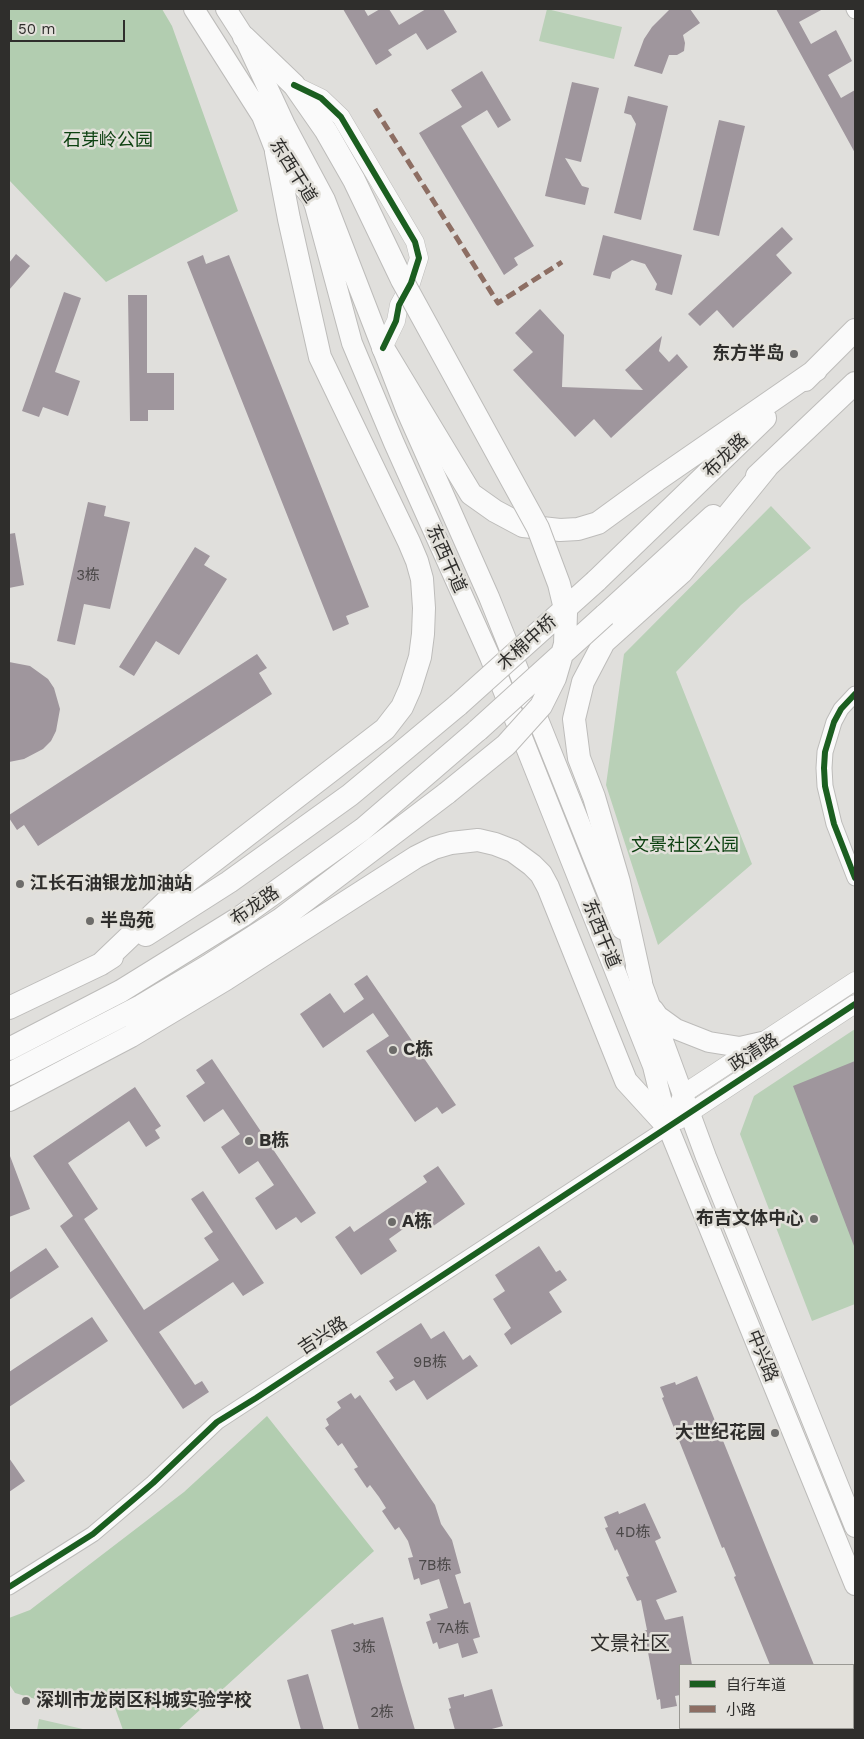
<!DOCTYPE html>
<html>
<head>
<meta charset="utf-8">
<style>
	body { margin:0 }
	#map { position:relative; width:864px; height:1739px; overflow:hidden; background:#e0dfdc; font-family:"Work Sans","Noto Sans SC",sans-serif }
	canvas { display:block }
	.frame { position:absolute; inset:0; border:10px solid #2f2e2c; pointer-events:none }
	.legend { position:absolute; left:679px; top:1664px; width:175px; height:65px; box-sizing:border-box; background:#e2e0da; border:1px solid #9a9994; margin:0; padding:6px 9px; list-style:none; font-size:15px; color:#2f2e2c }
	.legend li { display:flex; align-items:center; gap:10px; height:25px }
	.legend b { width:25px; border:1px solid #9a9994 }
	.scale { position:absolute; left:10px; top:20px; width:115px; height:22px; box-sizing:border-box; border:2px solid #2f2e2c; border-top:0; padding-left:6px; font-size:15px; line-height:18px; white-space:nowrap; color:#2f2e2c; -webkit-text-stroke:4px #e2e0da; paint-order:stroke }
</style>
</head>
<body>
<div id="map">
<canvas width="864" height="1739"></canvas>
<div class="frame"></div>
<ul class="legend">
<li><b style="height:6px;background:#1b5e20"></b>自行车道</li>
<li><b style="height:6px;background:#8d6e63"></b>小路</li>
</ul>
<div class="scale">50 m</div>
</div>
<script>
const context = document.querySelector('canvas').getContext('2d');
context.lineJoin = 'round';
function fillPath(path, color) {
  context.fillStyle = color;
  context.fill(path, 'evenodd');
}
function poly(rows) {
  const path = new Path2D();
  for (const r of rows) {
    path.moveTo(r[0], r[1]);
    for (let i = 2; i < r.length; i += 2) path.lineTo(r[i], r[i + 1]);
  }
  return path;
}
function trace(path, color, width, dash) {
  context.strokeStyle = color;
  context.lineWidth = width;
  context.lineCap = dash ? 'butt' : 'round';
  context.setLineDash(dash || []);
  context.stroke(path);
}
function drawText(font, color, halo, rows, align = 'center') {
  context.font = font + ' "Work Sans","Noto Sans SC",sans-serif';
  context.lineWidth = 5;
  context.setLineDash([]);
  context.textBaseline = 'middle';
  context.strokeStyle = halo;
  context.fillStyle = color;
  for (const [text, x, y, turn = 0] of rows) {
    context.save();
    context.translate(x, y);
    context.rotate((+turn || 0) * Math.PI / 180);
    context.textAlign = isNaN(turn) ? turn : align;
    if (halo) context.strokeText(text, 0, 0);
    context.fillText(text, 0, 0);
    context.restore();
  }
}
const green = poly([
	[547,9,622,27,614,59,539,41],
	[771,506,811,548,741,605,676,672,752,864,658,945,606,785,624,654],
	[855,1029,855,1304,812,1321,740,1134,754,1096],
	[39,1719,87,1730,37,1730]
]);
const forest = poly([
	[9,9,162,9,172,26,238,211,106,282,9,180],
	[267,1416,374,1551,178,1730,123,1730,110,1694,69,1709,15,1693,9,1684,9,1618,30,1610,184,1492]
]);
const building = poly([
	[343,9,364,9,368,16,380,9,389,9,399,25,426,9,443,9,457,32,427,50,416,33,388,50,392,55,376,65],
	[670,9,690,9,700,23,683,35,685,43,684,51,677,55,669,55,662,74,634,66,644,39,652,27],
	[776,9,823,9,799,22,811,44,836,30,852,61,828,75,841,98,855,90,855,153],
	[482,71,511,120,498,128,487,110,461,126,534,246,514,258,518,265,504,275,419,133,462,107,451,90],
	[572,82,599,88,581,162,565,158,582,186,589,188,585,205,545,196],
	[628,96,668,106,641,220,614,213,636,124,631,115,624,113],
	[719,120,745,126,719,236,693,230],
	[782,227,793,239,776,255,792,273,733,328,717,310,700,326,688,314],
	[603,235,682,255,672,295,655,290,657,284,645,264,632,260,612,272,610,279,593,275],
	[16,254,30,266,9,290,9,263],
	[203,255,206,264,229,255,369,607,346,616,349,624,333,631,187,262],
	[64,292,81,298,55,372,80,381,68,416,43,407,39,417,22,411],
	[128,295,147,295,147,373,174,373,174,410,148,410,148,421,130,421],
	[540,309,564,335,562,387,643,390,625,370,662,336,659,351,669,362,677,354,688,367,611,438,594,419,575,437,513,370,533,352,515,333],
	[88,502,106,506,104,516,130,522,110,609,84,604,75,645,57,641],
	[15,533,24,585,9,588,9,534],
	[195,547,210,556,204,565,227,579,179,655,156,641,134,676,119,667],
	[257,654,267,668,259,673,272,694,38,846,24,825,17,830,9,818,9,815],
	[9,662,30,666,48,679,54,688,60,709,56,731,51,741,43,749,24,759,9,762],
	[367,975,456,1105,442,1114,437,1107,415,1122,366,1051,389,1036,373,1013,323,1048,300,1014,330,993,344,1013,364,999,354,984],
	[212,1059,316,1213,301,1223,296,1217,276,1230,255,1198,274,1185,258,1161,239,1174,221,1147,240,1134,223,1109,204,1122,186,1096,205,1083,196,1070],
	[855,1061,855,1246,854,1246,793,1086],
	[135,1087,161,1126,155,1130,160,1138,146,1147,129,1121,68,1163,98,1209,84,1219,144,1310,219,1260,204,1238,213,1232,191,1199,203,1191,264,1283,243,1296,233,1282,159,1332,195,1385,202,1381,209,1392,183,1409,60,1226,73,1216,33,1156],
	[10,1156,30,1209,9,1217,9,1157],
	[438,1166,465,1204,429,1229,420,1217,389,1239,397,1251,361,1275,335,1237,350,1226,354,1232,427,1182,423,1176],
	[539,1246,556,1272,560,1270,567,1280,549,1292,562,1312,511,1345,504,1334,511,1328,493,1299,505,1291,495,1275],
	[46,1248,59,1267,9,1300,9,1273],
	[92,1317,108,1341,9,1407,9,1372],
	[421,1323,431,1339,444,1331,463,1360,470,1355,478,1366,427,1400,414,1380,396,1391,389,1381,394,1378,376,1352],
	[697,1376,769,1555,814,1665,770,1665,734,1577,736,1576,724,1547,722,1548,662,1398,664,1397,660,1387,675,1382,676,1385],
	[351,1393,355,1399,360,1395,435,1505,441,1524,452,1540,461,1573,455,1575,464,1604,470,1602,480,1637,473,1639,478,1653,462,1658,458,1643,439,1649,437,1642,433,1644,426,1622,431,1620,429,1614,448,1608,439,1579,421,1585,419,1578,414,1580,408,1558,413,1557,408,1541,399,1527,395,1530,382,1511,386,1508,379,1497,370,1485,367,1488,354,1469,358,1467,342,1443,338,1446,325,1428,329,1425,326,1419,341,1408,337,1402],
	[9,1458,25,1481,9,1492],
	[645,1503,661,1538,655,1541,677,1592,656,1600,665,1620,683,1616,692,1665,680,1665,680,1695,675,1696,677,1706,661,1709,660,1699,657,1700,644,1631,647,1630,641,1600,637,1601,626,1577,629,1576,617,1549,615,1551,605,1528,608,1527,604,1517,618,1511,619,1514],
	[383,1617,401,1682,415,1730,359,1730,349,1694,331,1630,353,1623,354,1625],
	[308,1674,324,1730,301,1730,287,1680],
	[492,1689,503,1726,488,1730,455,1730,449,1709,451,1708,448,1698,464,1694,464,1697]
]);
const minor = poly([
	[854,9,855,11],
	[855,694,841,709,834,722,825,752,824,768,825,786,834,824,855,878],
	[9,1587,93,1534,153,1483,217,1422,668,1127]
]);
const tertiary = poly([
	[294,85,321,98,341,117,415,242,419,258,411,283,399,305,396,321,383,348],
	[679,1120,855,1004],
	[668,1127,683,1094,855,981]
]);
const secondary = poly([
	[194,9,262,116,276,152,312,198,315,206,352,343,394,443,490,657,653,1066,668,1127,855,1585],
	[226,9,244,37,285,125,325,200,407,412,489,597,622,929],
	[636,968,706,1157,855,1527],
	[653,1009,658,1016,676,1029,709,1042,740,1047,762,1042]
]);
const primary = poly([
	[244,37,294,85,326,131,354,180,402,280],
	[383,348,471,494,495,511,523,526,560,530,578,529,598,523,657,480,816,370],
	[805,380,855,330],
	[757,476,855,383],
	[596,581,765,418],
	[605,615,713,516],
	[146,935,229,882,350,795,458,705],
	[101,964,189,880,385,729,402,707,410,689,420,657,423,634,424,608,422,579,417,561,409,542,320,357,289,219,276,152],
	[641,982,619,882,594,797,579,758,574,719,583,682,604,642,682,572,767,467],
	[9,1008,101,964,112,957],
	[9,1049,121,991,242,916,363,829,478,730],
	[9,1074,141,1006,208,966,281,919,447,793],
	[9,1100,131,1036,226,979,416,857,434,848,451,843,478,840,495,844,513,851,532,865,541,874,548,887,626,1081,668,1127]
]);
const primaryBridge = poly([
	[402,280,538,528,559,584,566,613,565,644,555,678,541,706,506,745,447,793],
	[458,705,596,581],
	[478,730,605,615]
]);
const quiet = poly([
	[375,109,498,303,562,262]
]);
const cycleway = poly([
	[294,85,321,98,341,117,415,242,419,258,411,283,399,305,396,321,383,348],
	[855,694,841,709,834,722,825,752,824,768,825,786,834,824,855,878],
	[9,1587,93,1534,153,1483,217,1422,256,1398,855,1004]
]);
const markers = [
	[794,354,5,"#6d6c6a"],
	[20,884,5,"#6d6c6a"],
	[90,921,5,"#6d6c6a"],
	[393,1050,5,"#6d6c6a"],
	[249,1141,5,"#6d6c6a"],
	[814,1219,5,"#6d6c6a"],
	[392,1222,5,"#6d6c6a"],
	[775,1433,5,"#6d6c6a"],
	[26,1701,5,"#6d6c6a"]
];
const numberNames = [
	["3栋",88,576],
	["9B栋",430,1363],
	["4D栋",633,1533],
	["7B栋",435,1566],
	["7A栋",453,1629],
	["3栋",364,1648],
	["2栋",382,1713]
];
const parkNames = [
	["石芽岭公园",108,141],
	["文景社区公园",685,846]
];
const streetNames = [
	["东西干道",293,171,58],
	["布龙路",726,456,-44],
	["东西干道",446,559,66],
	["木棉中桥",527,643,-42],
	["布龙路",255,906,-35],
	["东西干道",601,934,68],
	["政清路",754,1053,-33],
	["吉兴路",323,1336,-33],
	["中兴路",762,1356,68]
];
const poiNames = [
	["东方半岛",784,354,"right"],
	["江长石油银龙加油站",30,884],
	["半岛苑",100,921],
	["C栋",403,1050],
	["B栋",259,1141],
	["布吉文体中心",804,1219,"right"],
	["A栋",402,1222],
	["大世纪花园",765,1433,"right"],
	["深圳市龙岗区科城实验学校",36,1701]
];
const quarterNames = [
	["文景社区",630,1644]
];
fillPath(green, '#b9d0b7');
fillPath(forest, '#b2cdb0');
fillPath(building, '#9f969d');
trace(minor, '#bdbcba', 17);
trace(tertiary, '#bdbcba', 19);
trace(secondary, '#bdbcba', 22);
trace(primary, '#bdbcba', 24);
trace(minor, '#fafafa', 15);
trace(tertiary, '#fafafa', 18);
trace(secondary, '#fafafa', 20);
trace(primary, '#fafafa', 22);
trace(primaryBridge, '#bdbcba', 24, []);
trace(primaryBridge, '#fafafa', 22);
trace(quiet, '#8d6e63', 5, [10, 5]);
trace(cycleway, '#1b5e20', 6);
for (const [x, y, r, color] of markers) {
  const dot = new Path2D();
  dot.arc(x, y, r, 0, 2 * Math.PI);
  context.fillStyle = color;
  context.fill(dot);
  trace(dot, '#e2e0da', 2);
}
drawText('15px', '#4b4848', null, numberNames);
drawText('18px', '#0d4111', '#e2e0da', parkNames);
drawText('18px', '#2f2e2c', '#e2e0da', streetNames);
drawText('bold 18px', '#2f2e2c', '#e2e0da', poiNames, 'left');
drawText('20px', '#2f2e2c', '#e2e0da', quarterNames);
</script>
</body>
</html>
